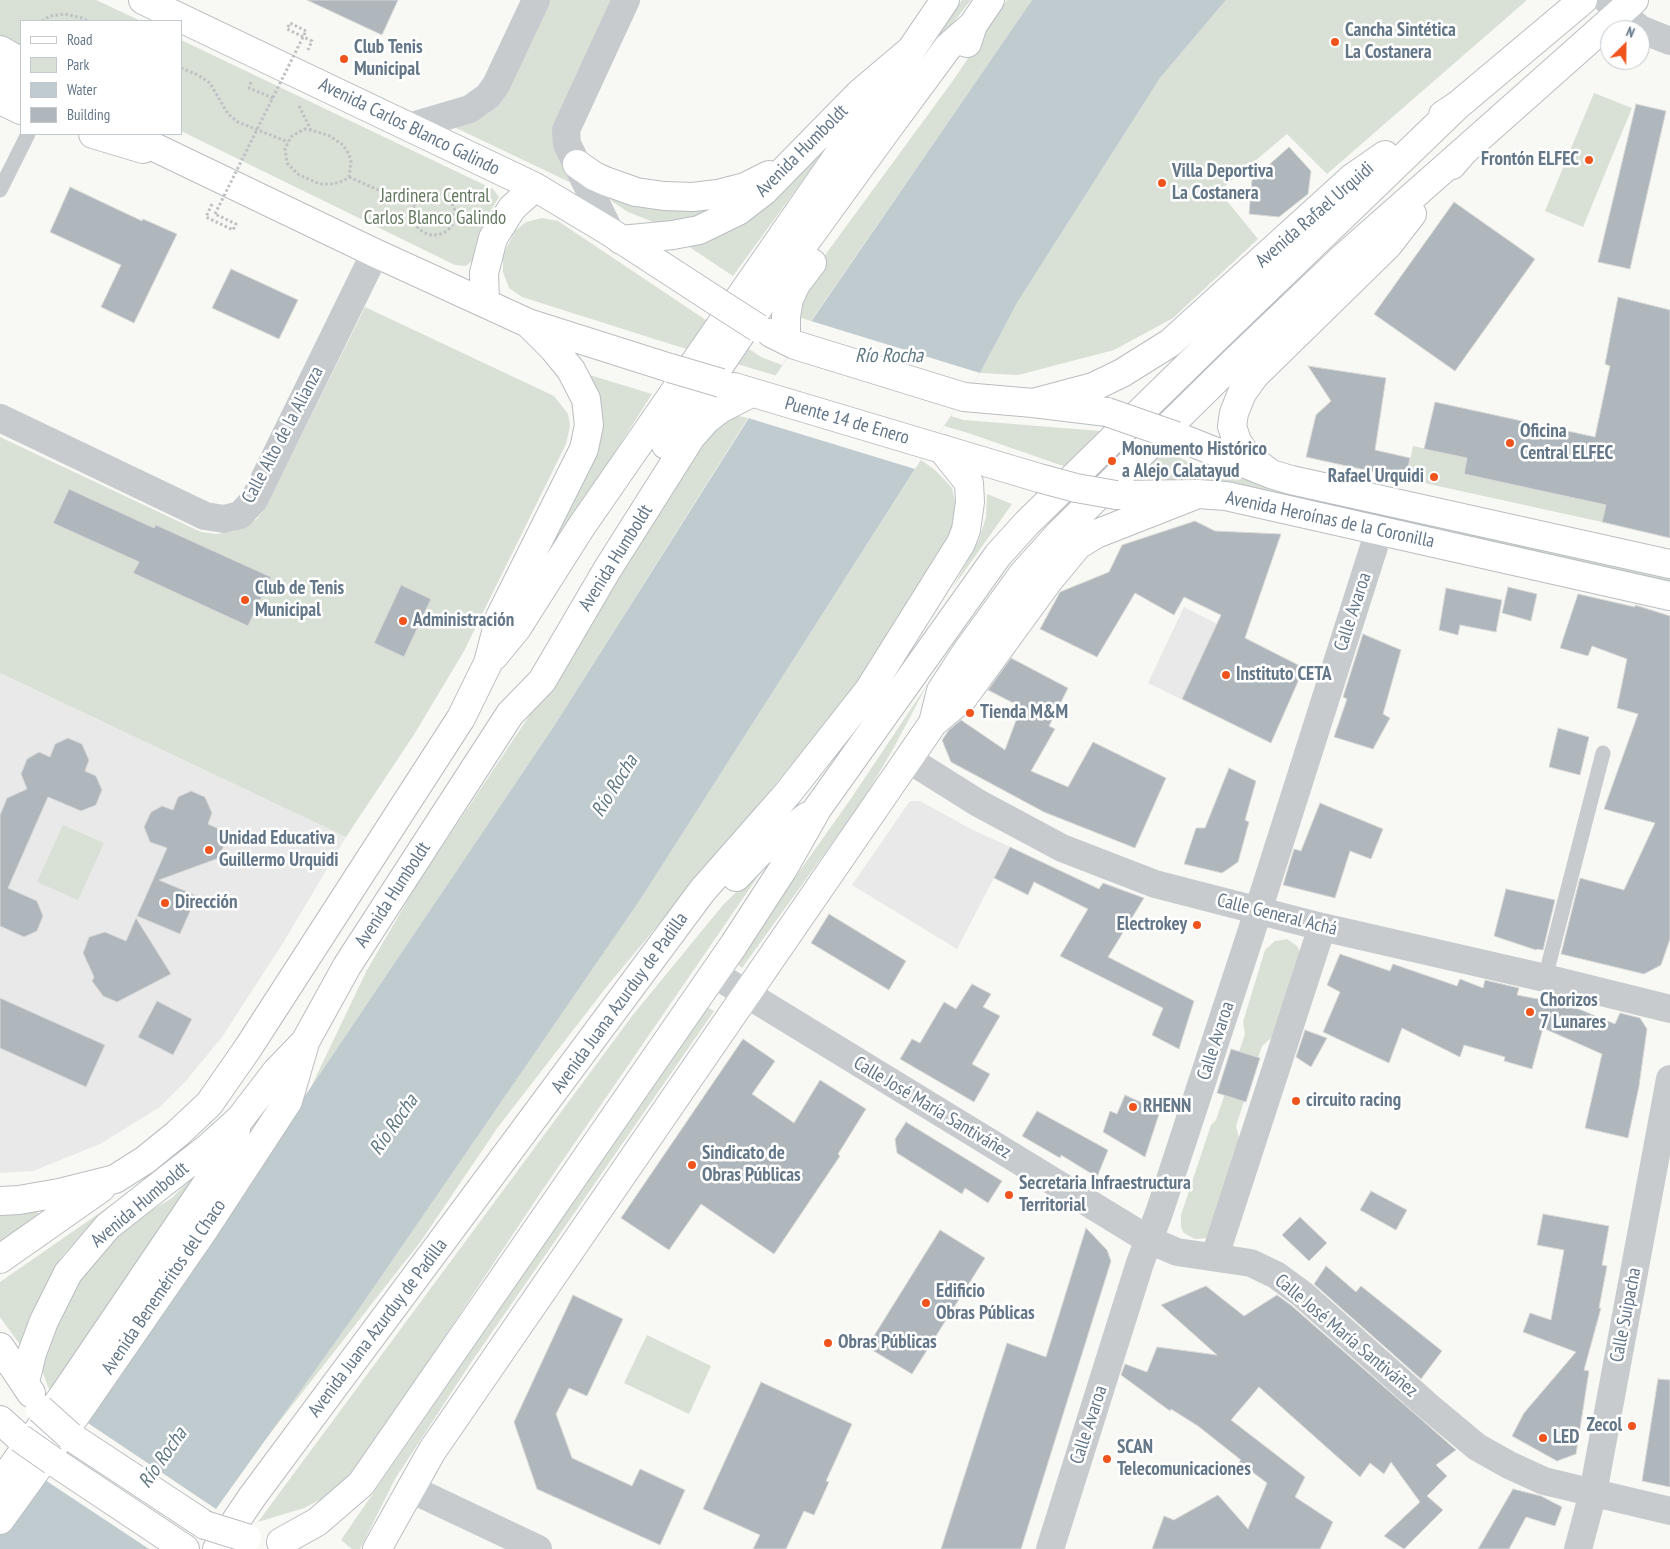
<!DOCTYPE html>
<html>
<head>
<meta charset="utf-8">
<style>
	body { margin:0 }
	#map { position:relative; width:1670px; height:1549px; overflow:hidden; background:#f8f8f4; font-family:"PT Sans Narrow",sans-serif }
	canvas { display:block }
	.legend { position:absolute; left:20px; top:20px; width:162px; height:115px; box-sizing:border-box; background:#fff; border:1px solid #c1c9cf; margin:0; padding:6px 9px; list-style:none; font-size:15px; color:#647788 }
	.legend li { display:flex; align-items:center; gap:10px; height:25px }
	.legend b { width:25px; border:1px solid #c1c9cf }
	.north { position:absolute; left:1600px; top:20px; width:50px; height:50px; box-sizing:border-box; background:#fff; border:1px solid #c1c9cf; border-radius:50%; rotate:23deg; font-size:14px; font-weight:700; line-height:20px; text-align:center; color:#647788 }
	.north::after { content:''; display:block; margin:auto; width:18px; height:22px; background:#f0541c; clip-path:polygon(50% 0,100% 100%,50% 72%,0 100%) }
</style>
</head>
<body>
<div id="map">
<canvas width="1670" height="1549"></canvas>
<ul class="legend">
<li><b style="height:6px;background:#fff"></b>Road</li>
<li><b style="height:14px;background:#d9e0d5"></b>Park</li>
<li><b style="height:14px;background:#c0cbd0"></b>Water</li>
<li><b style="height:14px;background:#afb7bd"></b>Building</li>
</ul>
<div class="north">N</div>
</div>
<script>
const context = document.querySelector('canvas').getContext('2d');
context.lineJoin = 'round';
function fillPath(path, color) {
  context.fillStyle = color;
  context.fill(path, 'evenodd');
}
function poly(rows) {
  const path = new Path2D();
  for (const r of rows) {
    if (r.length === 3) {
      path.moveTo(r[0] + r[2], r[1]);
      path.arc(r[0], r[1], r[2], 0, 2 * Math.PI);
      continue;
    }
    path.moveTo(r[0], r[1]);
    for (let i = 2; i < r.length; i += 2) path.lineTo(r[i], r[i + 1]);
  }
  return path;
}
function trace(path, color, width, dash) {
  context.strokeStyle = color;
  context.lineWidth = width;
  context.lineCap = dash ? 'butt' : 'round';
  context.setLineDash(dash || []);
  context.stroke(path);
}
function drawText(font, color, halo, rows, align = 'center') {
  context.font = font + ' "PT Sans Narrow",sans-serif';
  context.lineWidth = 5;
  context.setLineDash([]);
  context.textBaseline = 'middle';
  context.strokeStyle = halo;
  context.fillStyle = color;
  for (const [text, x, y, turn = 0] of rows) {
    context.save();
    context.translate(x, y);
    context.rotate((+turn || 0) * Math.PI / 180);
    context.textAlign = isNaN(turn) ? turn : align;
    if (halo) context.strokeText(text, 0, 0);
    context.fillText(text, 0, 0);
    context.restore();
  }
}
const built = poly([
	[1184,607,1304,668,1271,743,1148,683],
	[0,673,346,837,283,943,222,1037,185,1082,160,1107,100,1144,33,1171,0,1173],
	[910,801,920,801,971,829,1010,847,957,949,852,885]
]);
const green = poly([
	[0,0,96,0,141,21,21,21,21,52,0,42],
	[547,0,613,0,563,109,582,188,454,127,475,122,490,112],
	[962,0,971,0,879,116],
	[1007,0,1032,0,811,321,796,316,806,281,952,82],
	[1226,0,1527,0,1327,174,1287,134,1219,191,1258,239,1173,318,1114,350,1018,375,980,373,1017,303,1160,78],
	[181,40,493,189,499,197,485,220,476,243,474,259,466,266,455,265,181,131],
	[1594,93,1632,108,1583,227,1545,211],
	[845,122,733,276,685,244],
	[601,190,739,199,677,225,656,223,628,212,613,202],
	[542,218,558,221,761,357,795,370,964,420,1100,431,1172,454,1205,470,1343,503,1670,576,1670,584,1188,482,1104,475,1072,469,968,433,667,343,522,297,509,288,503,272,503,255,515,231,526,222],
	[365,307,554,396,568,414,570,426,566,444,464,651,415,733,346,837,0,673,0,437,201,532,217,534,234,531,257,519,267,505],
	[583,373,652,394,509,618,577,482],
	[738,416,748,418,554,726,311,1087,367,970,416,886,553,680,699,438,727,418],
	[1413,446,1467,458,1464,474,1606,505,1602,522,1406,479],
	[921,460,935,470,952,488,955,502,954,520,946,544,853,688,787,770,608,985,498,1127,421,1241,265,1440,359,1309,642,897],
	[987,494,1012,504,952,589,979,540,986,517],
	[927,685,892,751,863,800,742,968,735,962,850,800],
	[63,825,104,843,78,900,37,882],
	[770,859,541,1192,352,1476,337,1491,304,1508,258,1522,632,1016,723,905],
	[1287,939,1297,946,1300,951,1278,1032,1262,1046,1236,1126,1242,1149,1207,1238,1195,1239,1184,1233,1181,1227,1181,1215,1211,1125,1216,1120,1245,1034,1243,1022,1265,950,1275,941],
	[707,1007,714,1011,470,1364,395,1479,360,1549,352,1549,341,1540],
	[210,1159,51,1394,40,1366,54,1325,84,1273,109,1242,131,1223,172,1198],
	[137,1187,84,1231,61,1257,29,1319,21,1346,0,1317,0,1282],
	[34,1209,39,1214,0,1242,0,1214],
	[647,1335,711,1366,689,1414,624,1383]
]);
const water = poly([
	[1032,0,1226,0,1160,78,1017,303,980,373,915,469,642,897,359,1309,216,1509,189,1549,0,1549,0,1535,41,1478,311,1087,554,726,795,345]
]);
const pier = poly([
	[811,321,980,373,915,469,748,418],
	[79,1417,216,1509,219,1509,192,1549,149,1549,39,1476]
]);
const building = poly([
	[307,0,398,0,382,35,307,0],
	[1636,104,1666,111,1630,269,1598,262,1636,104],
	[1289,147,1311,171,1308,194,1279,217,1249,214,1252,180,1289,147],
	[70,187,142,221,143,219,177,234,134,323,101,307,121,265,50,232,70,187],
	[1454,202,1535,259,1455,371,1374,314,1454,202],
	[231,269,298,300,279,339,212,308,231,269],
	[1618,297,1670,310,1670,538,1602,522,1606,505,1464,474,1467,458,1424,449,1435,402,1595,437,1610,366,1605,364,1618,297],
	[1308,366,1386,378,1375,450,1410,458,1406,479,1306,457,1316,415,1331,401,1308,366],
	[69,489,154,528,156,525,271,577,248,626,133,573,139,562,53,523,69,489],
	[1195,521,1215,531,1281,534,1245,638,1304,668,1271,743,1182,699,1221,615,1184,597,1174,615,1135,593,1097,657,1040,629,1060,592,1109,572,1122,545,1195,521],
	[401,585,431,599,404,657,374,643,401,585],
	[1508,587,1537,594,1531,621,1502,613,1508,587],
	[1446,588,1502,600,1496,632,1460,625,1458,635,1439,630,1446,588],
	[1578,594,1635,607,1635,605,1670,616,1670,939,1661,965,1644,974,1561,954,1580,878,1624,890,1655,823,1604,809,1638,714,1617,708,1627,659,1592,646,1588,656,1560,648,1578,594],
	[1363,634,1401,650,1383,714,1390,718,1373,749,1334,737,1347,699,1343,697,1363,634],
	[1011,658,1068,688,1049,726,1055,729,1031,771,1068,787,1093,742,1166,778,1135,848,1044,812,951,762,942,740,949,730,961,720,1005,750,1021,707,988,690,1011,658],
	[1558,728,1589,737,1580,775,1549,767,1558,728],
	[68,738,82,744,89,760,85,771,96,776,102,790,96,805,81,811,48,797,8,888,37,901,43,916,37,931,24,937,0,926,0,815,7,798,27,789,21,774,27,759,39,752,50,757,55,744,68,738],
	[1229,768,1256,781,1245,820,1249,822,1238,862,1222,873,1184,864,1196,828,1205,828,1229,768],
	[191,791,205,797,212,813,208,824,219,829,225,843,219,858,159,880,197,896,180,934,137,916,167,848,150,842,144,827,151,812,162,806,173,810,178,797,191,791],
	[1320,803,1383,829,1371,859,1350,851,1335,898,1283,885,1294,849,1301,851,1320,803],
	[1010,847,1099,889,1103,883,1144,898,1108,957,1194,1001,1179,1049,1152,1035,1163,1008,1060,956,1088,909,1034,882,1028,895,994,878,1010,847],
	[1506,889,1555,900,1543,950,1537,949,1536,950,1494,936,1506,889],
	[829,914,906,961,889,990,811,943,829,914],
	[136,918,171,974,117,1002,103,996,92,981,94,977,83,953,89,937,105,932,126,941,136,918],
	[1340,954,1390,971,1393,964,1457,986,1460,979,1483,988,1485,980,1519,988,1517,995,1569,1005,1615,1024,1620,1013,1640,1018,1647,1029,1639,1086,1628,1138,1585,1128,1602,1054,1543,1028,1532,1069,1504,1061,1505,1057,1464,1045,1460,1057,1402,1028,1389,1063,1323,1032,1340,992,1327,985,1340,954],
	[972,984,991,994,983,1007,1000,1016,972,1064,990,1074,974,1102,900,1059,912,1039,920,1043,944,1002,956,1009,972,984],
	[0,998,105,1045,86,1087,0,1048,0,998],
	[157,1001,192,1019,173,1055,138,1037,157,1001],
	[1305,1030,1327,1038,1311,1067,1296,1057,1305,1030],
	[743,1039,775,1061,752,1094,794,1123,820,1080,866,1109,838,1154,840,1156,774,1254,701,1204,669,1250,621,1218,743,1039],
	[1231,1049,1260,1058,1246,1102,1217,1093,1231,1049],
	[1125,1095,1160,1111,1145,1157,1103,1132,1110,1111,1117,1114,1125,1095],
	[1037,1111,1108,1150,1097,1177,1061,1155,1060,1158,1022,1136,1037,1111],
	[906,1122,1002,1181,988,1203,965,1188,962,1194,897,1153,895,1139,906,1122],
	[1371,1191,1407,1210,1396,1230,1360,1210,1371,1191],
	[1543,1214,1609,1226,1602,1265,1607,1266,1599,1308,1601,1308,1584,1370,1589,1371,1576,1454,1557,1461,1512,1436,1524,1413,1576,1352,1523,1332,1530,1313,1551,1320,1564,1250,1537,1245,1543,1214],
	[1300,1217,1327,1243,1309,1261,1282,1235,1300,1217],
	[1086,1228,1107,1250,1111,1261,1021,1549,941,1549,1007,1343,1046,1357,1086,1228],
	[940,1230,985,1258,912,1374,867,1347,940,1230],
	[1326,1266,1356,1292,1361,1286,1442,1351,1421,1379,1314,1284,1326,1266],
	[1206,1286,1244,1316,1277,1295,1292,1306,1456,1450,1436,1465,1447,1476,1427,1496,1443,1510,1404,1549,1384,1536,1420,1502,1391,1462,1384,1474,1370,1463,1360,1477,1259,1387,1231,1420,1305,1477,1295,1497,1333,1522,1320,1549,1152,1549,1164,1516,1174,1520,1218,1495,1248,1529,1267,1483,1239,1462,1241,1460,1198,1426,1171,1409,1170,1411,1121,1375,1125,1364,1147,1372,1157,1347,1217,1355,1161,1305,1206,1286],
	[573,1295,623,1319,587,1396,569,1388,556,1414,572,1458,632,1486,640,1469,685,1490,660,1545,537,1489,514,1422,573,1295],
	[1658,1379,1670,1380,1670,1487,1642,1481,1658,1379],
	[761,1382,852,1424,826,1481,829,1482,814,1515,804,1511,786,1549,753,1549,760,1535,703,1509,761,1382],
	[1513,1489,1541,1496,1562,1507,1555,1526,1526,1517,1509,1549,1478,1549,1513,1489]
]);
const path = poly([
	[42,21,50,16,65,14,82,18,88,21],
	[306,31,290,23,287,29,312,41,308,50],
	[181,68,198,75,210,83,228,114,238,122,288,142],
	[251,82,249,88,273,98],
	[299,106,311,130],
	[304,129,311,130,330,136,343,145,349,154,351,161,349,177,343,181,333,184,320,184,299,175,287,163,285,149,288,142,292,136,304,129],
	[349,177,415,206],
	[434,214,21],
	[212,204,206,217,233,230,236,224,215,214]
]);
const lane = poly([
	[0,190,28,134],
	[1545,978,1603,753]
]);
const street = poly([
	[1607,0,1640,29,1670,41],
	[409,127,470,109,488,96,496,85,536,0],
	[610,232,567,144,566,130,626,0],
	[0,418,205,516,224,519,240,515,254,500,375,253],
	[908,759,978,803,1062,848,1155,884,1322,927,1545,978,1670,1009],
	[714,974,1149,1240,1177,1252,1251,1263,1276,1275,1302,1294,1429,1407,1477,1447,1509,1465,1544,1481,1670,1511],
	[1215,1256,1322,927],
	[411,1489,538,1549],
	[1050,1549,1140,1263,1159,1213,1250,936,1379,531],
	[1578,1549,1593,1493,1670,1079]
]);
const primary = poly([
	[143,0,535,187,610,232,716,301],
	[967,43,973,25,990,0],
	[0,50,21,62],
	[0,73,21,83],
	[0,100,21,110],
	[1443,115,1458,105,1583,0],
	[93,134,143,149],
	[127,134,375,253,528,323,670,368],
	[577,164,594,176,605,181,636,192,664,196,693,197,718,194,745,187,769,175],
	[1452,165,1464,151,1634,0],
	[621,240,673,235,699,230,738,211,764,191,859,94,911,50,945,0],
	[485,303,484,273,493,238,512,208,535,187],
	[771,333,795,345,964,397,1033,403,1107,412],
	[786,340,786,316,789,299,796,284,812,263],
	[734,387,1039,478],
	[1033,403,1093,387,1122,373,1170,343,1352,178,1385,155],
	[1176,436,1271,474,1291,480,1670,564],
	[666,445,769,292,883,135,948,47,973,25],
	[1271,474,1247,456,1237,442,1232,426,1234,413,1242,393,1255,375,1388,245,1412,214],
	[1116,495,1198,494,1226,496,1670,596],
	[494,656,517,628,581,527,911,50],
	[933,723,941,691,967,651,1023,574,1060,533,1235,361,1345,256,1464,151],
	[736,877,759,853,808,816],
	[0,1201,19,1200,59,1193,115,1179,145,1160,177,1134,209,1104,248,1048,461,718,488,663,500,617,584,449,589,425,586,399,571,370,553,348,528,323],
	[0,1259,101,1188],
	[0,1347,31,1393],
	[25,1382,32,1353,44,1321,68,1273,108,1226,209,1147,240,1119,276,1072,305,1042,347,966,510,714,542,681,607,570,691,437,706,420,720,409,751,393],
	[0,1420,20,1438],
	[70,1436,205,1525],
	[53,1461,185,1549],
	[0,1484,63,1396,216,1170,236,1130],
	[0,1520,78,1412,203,1231,288,1101,304,1046],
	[281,1542,317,1522,361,1484,733,946,783,869,817,809,998,555,1027,523,1215,339,1458,105],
	[217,1549,252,1497,702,891,788,793,869,690,961,543,966,530,970,502,969,483,942,449],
	[377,1549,432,1451,933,723,963,698,1049,580,1078,545,1096,534,1198,494]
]);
const pathBridge = poly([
	[215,214,306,31]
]);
const primaryBridge = poly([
	[716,301,758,328],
	[670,368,721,383],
	[1107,412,1176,436],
	[1039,478,1076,488,1116,495],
	[40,1409,70,1436],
	[20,1438,53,1461],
	[205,1525,247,1538]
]);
const markers = [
	[1335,42,5,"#f0541c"],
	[344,59,5,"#f0541c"],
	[1589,160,5,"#f0541c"],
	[1162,183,5,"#f0541c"],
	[1510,443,5,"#f0541c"],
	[1112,461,5,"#f0541c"],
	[1434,477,5,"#f0541c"],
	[245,600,5,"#f0541c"],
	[403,621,5,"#f0541c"],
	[1226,675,5,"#f0541c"],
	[970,713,5,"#f0541c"],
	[209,850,5,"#f0541c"],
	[165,903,5,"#f0541c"],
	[1197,925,5,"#f0541c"],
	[1530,1012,5,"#f0541c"],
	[1296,1101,5,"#f0541c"],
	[1133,1107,5,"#f0541c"],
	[692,1165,5,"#f0541c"],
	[1009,1195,5,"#f0541c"],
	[926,1303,5,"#f0541c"],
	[828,1343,5,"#f0541c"],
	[1632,1426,5,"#f0541c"],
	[1543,1438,5,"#f0541c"],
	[1107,1459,5,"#f0541c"]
];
const poiNames = [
	["Cancha Sintética",1345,31],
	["La Costanera",1345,53],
	["Club Tenis",354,48],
	["Municipal",354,70],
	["Frontón ELFEC",1579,160,"right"],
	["Villa Deportiva",1172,172],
	["La Costanera",1172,194],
	["Oficina",1520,432],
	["Central ELFEC",1520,454],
	["Monumento Histórico",1122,450],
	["a Alejo Calatayud",1122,472],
	["Rafael Urquidi",1424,477,"right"],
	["Club de Tenis",255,589],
	["Municipal",255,611],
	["Administración",413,621],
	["Instituto CETA",1236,675],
	["Tienda M&M",980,713],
	["Unidad Educativa",219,839],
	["Guillermo Urquidi",219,861],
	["Dirección",175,903],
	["Electrokey",1187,925,"right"],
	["Chorizos",1540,1001],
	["7 Lunares",1540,1023],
	["circuito racing",1306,1101],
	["RHENN",1143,1107],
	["Sindicato de",702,1154],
	["Obras Públicas",702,1176],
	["Secretaria Infraestructura",1019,1184],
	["Territorial",1019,1206],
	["Edificio",936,1292],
	["Obras Públicas",936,1314],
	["Obras Públicas",838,1343],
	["Zecol",1622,1426,"right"],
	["LED",1553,1438],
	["SCAN",1117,1448],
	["Telecomunicaciones",1117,1470]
];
const streetNames = [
	["Avenida Carlos Blanco Galindo",409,127,26],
	["Avenida Humboldt",802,151,-45],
	["Avenida Rafael Urquidi",1315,215,-41],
	["Puente 14 de Enero",847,421,16],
	["Calle Alto de la Alianza",283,435,-62],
	["Avenida Heroínas de la Coronilla",1330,520,12],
	["Avenida Humboldt",616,558,-58],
	["Calle Avaroa",1353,612,-72],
	["Avenida Humboldt",393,895,-57],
	["Calle General Achá",1277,915,14],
	["Avenida Juana Azurduy de Padilla",620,1003,-54],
	["Calle Avaroa",1216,1041,-72],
	["Calle José María Santiváñez",932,1108,31],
	["Avenida Humboldt",140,1205,-40],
	["Avenida Beneméritos del Chaco",164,1287,-56],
	["Calle Suipacha",1626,1315,-79],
	["Avenida Juana Azurduy de Padilla",378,1328,-53],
	["Calle José María Santiváñez",1346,1336,40],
	["Calle Avaroa",1089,1425,-72]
];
const parkNames = [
	["Jardinera Central",435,197],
	["Carlos Blanco Galindo",435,219]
];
const waterNames = [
	["Río Rocha",889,356],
	["Río Rocha",615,786,-58],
	["Río Rocha",394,1125,-55],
	["Río Rocha",163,1458,-55]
];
fillPath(built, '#e8e9e8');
fillPath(green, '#d9e0d5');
fillPath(water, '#c0cbd0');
fillPath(pier, '#f8f8f4');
fillPath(building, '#afb7bd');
trace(building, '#d9d9d7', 1);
trace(primary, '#babec2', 30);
trace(path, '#bec1c3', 3, [2.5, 2.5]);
trace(lane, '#c7cbce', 15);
trace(street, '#c7cbce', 28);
trace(primary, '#fff', 28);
trace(primaryBridge, '#babec2', 30, []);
trace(pathBridge, '#bec1c3', 3, [2.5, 2.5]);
trace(primaryBridge, '#fff', 28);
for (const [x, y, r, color] of markers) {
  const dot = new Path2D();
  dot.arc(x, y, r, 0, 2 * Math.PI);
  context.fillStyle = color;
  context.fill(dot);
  trace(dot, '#fff', 2);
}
drawText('bold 19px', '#647788', '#fff', poiNames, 'left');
drawText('19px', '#647788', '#fff', streetNames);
drawText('19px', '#647960', '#fff', parkNames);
drawText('italic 20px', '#607983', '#fff', waterNames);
</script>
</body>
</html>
